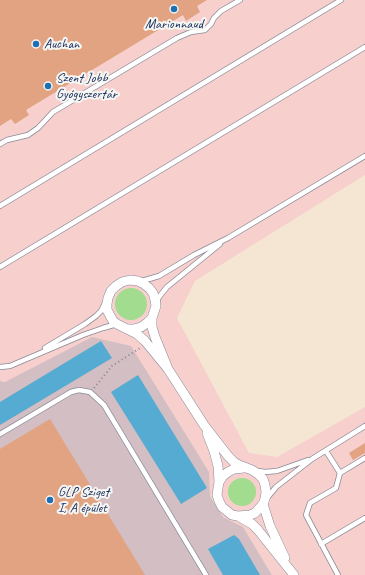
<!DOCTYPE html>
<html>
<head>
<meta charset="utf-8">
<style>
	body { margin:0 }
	canvas { display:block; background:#f4e6d2 }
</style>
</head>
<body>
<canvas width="365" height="575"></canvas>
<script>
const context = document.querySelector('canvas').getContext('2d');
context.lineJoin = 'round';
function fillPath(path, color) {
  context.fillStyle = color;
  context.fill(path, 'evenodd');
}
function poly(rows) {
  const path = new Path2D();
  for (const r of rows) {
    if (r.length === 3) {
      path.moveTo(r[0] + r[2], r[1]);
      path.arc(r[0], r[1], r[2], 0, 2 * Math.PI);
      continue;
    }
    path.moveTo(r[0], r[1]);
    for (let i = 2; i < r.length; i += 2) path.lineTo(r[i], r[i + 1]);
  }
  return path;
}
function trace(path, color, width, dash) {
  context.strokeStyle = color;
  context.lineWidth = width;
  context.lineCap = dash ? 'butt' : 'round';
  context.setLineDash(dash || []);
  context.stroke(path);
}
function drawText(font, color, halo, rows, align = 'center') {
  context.font = font + ' Caveat,sans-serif';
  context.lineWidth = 4;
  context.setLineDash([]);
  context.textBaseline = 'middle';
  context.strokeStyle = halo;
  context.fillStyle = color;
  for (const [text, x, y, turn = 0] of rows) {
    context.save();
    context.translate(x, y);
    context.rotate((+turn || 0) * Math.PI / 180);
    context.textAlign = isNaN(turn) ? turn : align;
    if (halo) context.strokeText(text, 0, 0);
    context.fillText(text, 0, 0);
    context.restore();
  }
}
const built = poly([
	[0,0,365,0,365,175,195,281,177,318,249,453,277,457,365,407,365,575,272,575,243,527,223,517,210,495,209,472,5,382,0,381]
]);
const industrial = poly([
	[92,337,131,346,209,472,210,496,223,517,243,527,272,575,0,575,0,381,5,382]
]);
const green = poly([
	[131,304,16],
	[242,492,14]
]);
const water = poly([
	[101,341,112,358,0,425,0,402],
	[138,375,207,488,181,504,111,392],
	[234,535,239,539,260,575,223,575,208,549]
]);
const building = poly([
	[0,0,207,0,197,6,200,12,186,21,183,15,26,110,29,115,15,124,11,119,0,126],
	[50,419,103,506,145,575,0,575,0,449],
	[365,443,365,453,353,460,349,453]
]);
const path = poly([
	[94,388,112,366,140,348]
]);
const lane = poly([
	[0,144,7,140,28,135,38,128,53,112,177,38,191,32,205,30,211,24,214,18,221,11,240,0],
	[0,206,341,0],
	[0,267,365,47],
	[142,281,159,276,194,255,228,238,365,156],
	[157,302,159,297,167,287,220,244],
	[45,348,85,324,96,316,101,311,105,303],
	[0,367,10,366,83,335,103,328,117,324],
	[0,434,71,392,79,390,90,392,104,405,206,575],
	[326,451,340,473],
	[258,471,265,472,277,471,308,460],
	[267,498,276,487,312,459,365,426],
	[321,544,365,518],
	[338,575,306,515,310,503,336,488,340,473,365,458]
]);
const street = poly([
	[127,329,134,329,141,327,147,323,152,318],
	[168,369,155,337,152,327,152,318,156,306,155,300,153,293,149,288,144,284,138,281,130,280,122,282,116,286,111,291,108,298,107,304,107,310,113,321,117,324,137,334,145,341,168,369,204,425,228,456,234,462,239,465,252,470,258,474,263,479,265,485,266,492,265,499,263,504,255,513,250,515,238,516],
	[207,433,214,451,218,466,219,482],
	[244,468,234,469,228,472,223,476,219,482,218,488,217,495,219,501,222,507,232,515,238,516,252,524,258,530,294,575],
	[263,504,270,526,285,558]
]);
const markers = [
	[174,9,4,"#1f6fb2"],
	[36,44,4,"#1f6fb2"],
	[48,86,4,"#1f6fb2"],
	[50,500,4,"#1f6fb2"]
];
const poiNames = [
	["Marionnaud",174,24,"center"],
	["Auchan",44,44],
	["Szent Jobb",56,78],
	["Gyógyszertár",56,94],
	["GLP Sziget",58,492],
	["I, A épület",58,508]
];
fillPath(built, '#f7d0cd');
fillPath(industrial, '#d2bec3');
fillPath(green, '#a2dc8f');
fillPath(water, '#55abd1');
fillPath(building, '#e1a381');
trace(lane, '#888a98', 6);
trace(street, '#888a98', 10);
trace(path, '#888a98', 2, [1, 3]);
trace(lane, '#fff', 4.5);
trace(street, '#fff', 9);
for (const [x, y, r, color] of markers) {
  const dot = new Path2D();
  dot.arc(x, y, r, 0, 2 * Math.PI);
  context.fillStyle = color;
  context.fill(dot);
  trace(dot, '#f6f6f2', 1.5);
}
drawText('14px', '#1b2f5e', '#f6f6f2', poiNames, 'left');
</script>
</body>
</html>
